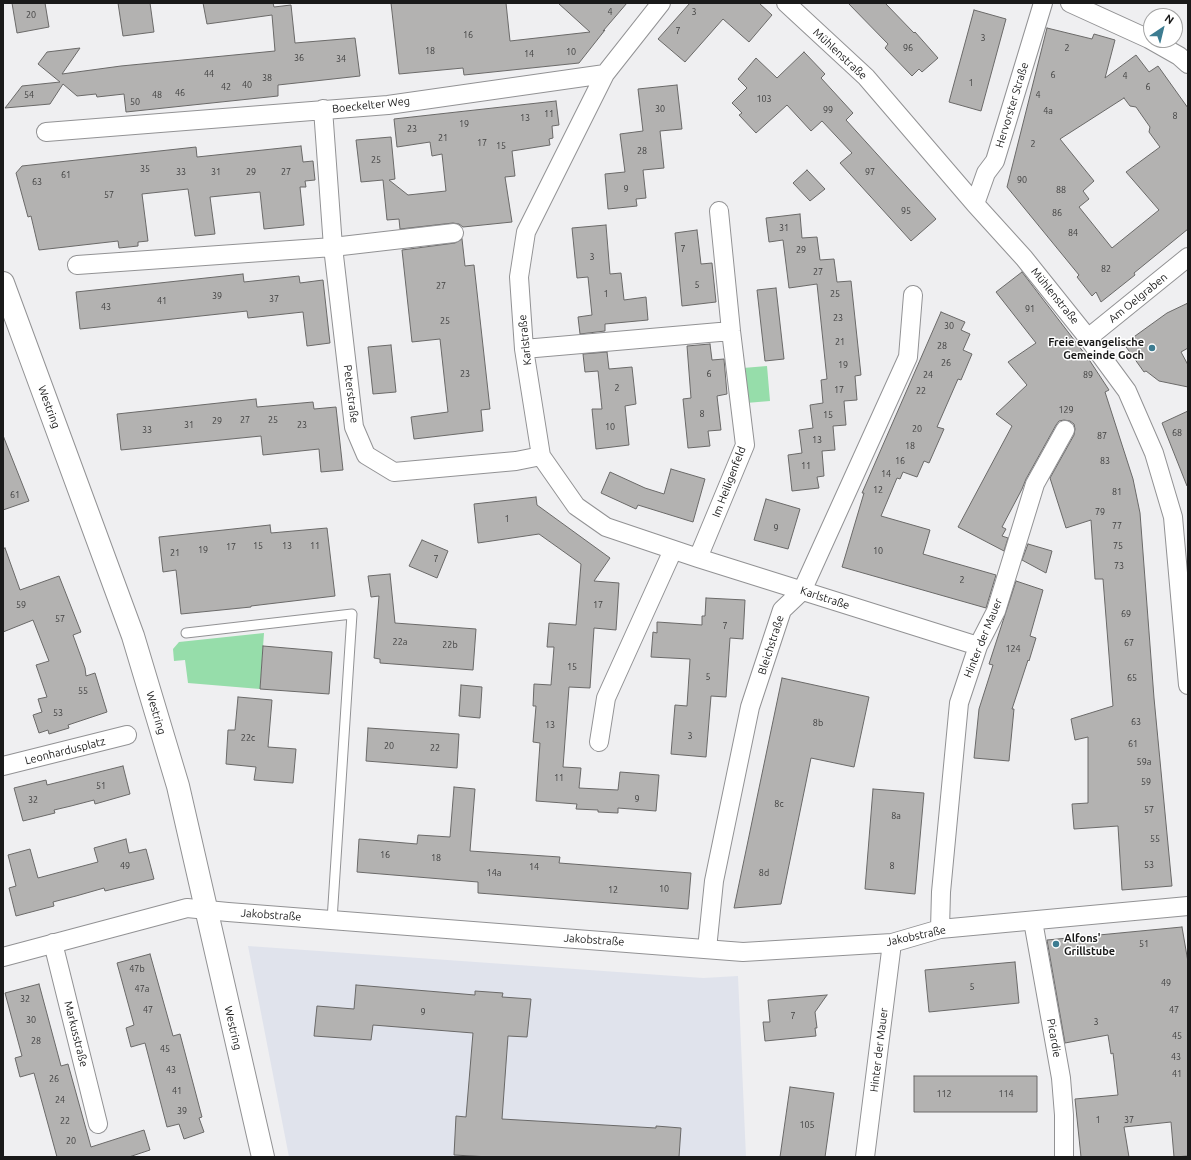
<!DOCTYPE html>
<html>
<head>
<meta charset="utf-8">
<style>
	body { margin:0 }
	#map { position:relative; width:1191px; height:1160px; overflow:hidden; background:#efeff1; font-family:Ubuntu,sans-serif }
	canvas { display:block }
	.frame { position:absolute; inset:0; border:4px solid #1a1a1a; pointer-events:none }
	.north { position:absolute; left:1143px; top:8px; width:40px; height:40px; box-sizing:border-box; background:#fff; border:1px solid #a3a3a3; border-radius:50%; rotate:35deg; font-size:11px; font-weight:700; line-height:16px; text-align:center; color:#1a1a1a }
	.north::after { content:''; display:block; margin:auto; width:14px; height:18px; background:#3d7c91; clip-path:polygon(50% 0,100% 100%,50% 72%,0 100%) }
</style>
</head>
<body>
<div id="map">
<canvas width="1191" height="1160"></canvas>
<div class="frame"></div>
<div class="north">N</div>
</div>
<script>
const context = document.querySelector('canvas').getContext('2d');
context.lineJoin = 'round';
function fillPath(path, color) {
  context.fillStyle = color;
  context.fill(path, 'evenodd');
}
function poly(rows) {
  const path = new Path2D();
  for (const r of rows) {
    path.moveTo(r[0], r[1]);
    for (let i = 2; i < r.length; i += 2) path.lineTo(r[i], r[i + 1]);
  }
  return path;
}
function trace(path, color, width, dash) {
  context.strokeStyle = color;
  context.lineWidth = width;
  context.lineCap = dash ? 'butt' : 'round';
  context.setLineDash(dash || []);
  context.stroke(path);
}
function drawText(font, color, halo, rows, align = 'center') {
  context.font = font + ' Ubuntu,sans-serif';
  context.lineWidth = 3;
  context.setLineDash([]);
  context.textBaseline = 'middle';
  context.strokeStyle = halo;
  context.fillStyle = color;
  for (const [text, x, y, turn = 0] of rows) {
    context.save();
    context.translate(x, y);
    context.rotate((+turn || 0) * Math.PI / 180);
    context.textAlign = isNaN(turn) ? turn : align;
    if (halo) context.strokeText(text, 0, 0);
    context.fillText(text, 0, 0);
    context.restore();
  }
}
const built = poly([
	[248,946,703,978,738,976,746,1157,289,1157]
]);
const green = poly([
	[767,366,770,401,746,403,743,368],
	[264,633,260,689,188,683,185,660,174,661,173,649,179,642]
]);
const building = poly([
	[12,3,45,3,49,27,17,33,12,3],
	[118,3,150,3,154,32,123,36,118,3],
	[203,3,273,3,274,7,291,5,295,43,355,38,360,76,278,85,278,96,126,112,124,94,97,97,96,94,77,96,63,84,50,104,5,108,22,86,60,82,38,64,47,52,80,48,62,74,121,66,275,51,272,15,207,24,203,3],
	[391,3,506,3,510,41,590,32,558,3,627,3,603,31,605,30,579,63,464,75,463,68,399,74,391,3],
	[690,3,759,3,772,15,749,42,723,19,685,62,658,39,690,3],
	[848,3,885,3,914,33,915,32,938,58,922,72,919,69,912,76,885,48,888,44,848,3],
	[974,10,1006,19,981,111,949,102,974,10],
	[1047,28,1092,39,1094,34,1115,40,1105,78,1136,55,1149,72,1158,66,1188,108,1188,229,1134,273,1135,275,1101,302,1096,292,1092,296,1077,277,1079,275,1007,187,1047,28],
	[1124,98,1130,106,1136,107,1150,127,1149,132,1160,147,1126,172,1159,210,1112,248,1079,207,1089,199,1083,191,1094,181,1060,139,1124,98],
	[804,52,825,74,821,78,853,113,846,120,936,219,911,241,840,163,852,153,822,121,811,131,787,105,756,133,739,115,742,113,732,103,747,88,738,79,756,58,777,78,804,52],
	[677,85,682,129,660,131,664,168,643,170,646,198,636,199,637,206,608,209,605,174,625,172,620,134,643,131,638,89,677,85],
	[556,101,559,125,552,126,553,138,549,139,550,145,512,151,515,176,505,177,512,222,463,227,459,224,453,223,400,229,399,219,387,220,383,180,361,182,356,140,391,137,395,179,389,180,408,195,446,191,442,154,432,156,430,142,397,147,394,119,556,101],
	[301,146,303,162,313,161,315,180,305,181,306,187,300,187,304,225,264,229,260,192,210,197,215,234,195,236,188,189,142,194,148,241,138,242,138,246,119,248,118,241,39,250,31,216,28,217,16,173,22,166,196,147,197,157,301,146],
	[807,170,825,189,810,201,793,183,807,170],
	[800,214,802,238,817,237,820,260,834,259,837,282,851,281,861,375,855,376,857,400,844,401,846,425,833,426,835,450,822,451,824,476,817,477,819,488,792,491,788,455,802,453,799,430,813,428,810,405,823,403,821,380,827,379,817,284,789,288,783,240,769,242,766,218,800,214],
	[606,225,610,274,621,273,624,300,646,297,648,320,605,324,605,331,580,334,578,317,592,315,588,277,577,278,572,228,606,225],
	[697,230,701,264,712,263,716,302,682,306,675,233,697,230],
	[462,239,465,266,474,265,490,409,481,410,483,431,414,439,411,417,448,412,440,339,412,342,402,250,455,243,462,239],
	[1022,272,1088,358,1109,390,1105,392,1133,479,1140,513,1154,698,1172,886,1122,890,1118,826,1074,829,1072,804,1088,803,1088,737,1075,740,1071,719,1113,706,1103,579,1095,579,1091,520,1066,528,1050,478,1074,435,1075,429,1074,424,1070,421,1064,420,1059,421,1056,425,1026,479,1022,489,1002,527,1006,529,1002,536,1008,538,1004,551,958,527,1012,426,996,414,1027,385,1008,362,1036,343,996,292,1022,272],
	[243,274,244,282,299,276,300,283,323,280,330,343,307,346,303,312,248,318,247,311,80,329,76,292,243,274],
	[776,288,784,359,765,361,757,290,776,288],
	[1188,303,1188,348,1181,352,1188,365,1188,387,1159,381,1146,371,1144,372,1124,344,1167,313,1188,303],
	[941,312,965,322,961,330,970,334,963,350,972,354,961,380,958,379,937,427,944,429,929,463,924,461,917,477,903,472,900,479,897,478,881,516,930,530,923,554,996,575,986,608,842,567,864,493,862,493,941,312],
	[710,344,712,360,724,359,727,394,717,396,721,430,708,431,710,446,688,448,683,399,691,398,687,346,710,344],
	[391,345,396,392,373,394,368,347,391,345],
	[607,352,609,369,632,367,636,404,625,406,629,445,596,449,592,409,602,409,598,371,585,372,583,354,607,352],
	[256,399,257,407,313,402,314,409,336,407,343,470,321,472,319,449,263,455,261,436,121,450,117,414,256,399],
	[1188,411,1188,486,1187,486,1162,423,1188,411],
	[4,438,29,501,3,510,3,439,4,438],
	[671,469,705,479,693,522,638,505,636,509,601,493,610,472,645,488,664,494,671,469],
	[536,497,537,505,610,558,594,581,619,583,616,630,594,628,590,688,569,687,563,767,581,768,579,788,618,790,620,772,659,775,656,811,618,808,618,813,598,812,598,810,576,809,577,804,536,801,540,743,533,742,536,706,533,706,534,684,551,685,554,647,547,647,549,623,576,625,581,564,539,534,478,543,474,504,536,497],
	[766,499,800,509,788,549,754,540,766,499],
	[270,525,271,533,327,528,335,596,251,606,251,607,181,614,176,570,163,572,159,537,270,525],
	[422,540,448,551,437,578,409,566,422,540],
	[1028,544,1052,551,1046,573,1022,560,1028,544],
	[5,548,20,590,59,576,81,632,73,635,85,668,86,676,95,673,107,712,68,725,69,728,49,734,48,730,39,733,33,715,42,712,38,699,47,697,36,665,49,661,33,620,3,632,3,549,5,548],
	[390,574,395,623,476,629,473,670,380,663,380,659,374,658,379,596,371,597,368,576,390,574],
	[1016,581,1043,590,1030,636,1036,638,1029,661,1028,660,1012,709,1014,709,1009,761,974,758,979,709,993,665,989,664,1016,581],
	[706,598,745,600,743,639,730,638,726,697,711,696,706,757,671,754,675,705,687,706,690,659,651,657,653,632,657,633,657,622,702,625,702,616,705,616,706,598],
	[263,646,332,652,329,694,260,689,263,646],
	[782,678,869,697,854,767,811,758,781,904,734,908,782,678],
	[461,685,482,687,480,718,459,716,461,685],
	[238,697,272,700,268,747,296,749,293,783,254,780,256,767,226,764,228,730,235,730,238,697],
	[368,728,459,734,457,768,366,761,368,728],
	[123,766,130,794,95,804,94,800,71,806,54,810,55,813,23,821,14,788,46,780,47,785,123,766],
	[454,787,475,789,470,851,560,857,559,863,691,873,688,909,478,893,478,882,357,872,359,839,417,844,418,835,450,837,454,787],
	[873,789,924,793,915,894,865,889,873,789],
	[126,839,129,853,146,849,154,879,105,891,104,888,76,896,53,902,54,906,16,916,9,888,16,886,8,855,30,849,38,878,98,862,94,848,126,839],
	[1182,927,1188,962,1188,1156,1174,1157,1171,1122,1124,1127,1129,1157,1081,1157,1075,1099,1118,1095,1113,1053,1111,1054,1108,1035,1065,1043,1047,940,1182,927],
	[150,954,173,1036,180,1034,202,1117,199,1118,204,1132,184,1139,179,1124,167,1127,145,1043,131,1047,126,1028,134,1025,117,963,150,954],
	[1015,962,1019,1003,929,1012,925,970,1015,962],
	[39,984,61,1066,68,1064,91,1147,144,1130,150,1150,129,1157,57,1157,34,1073,20,1077,15,1058,22,1056,5,993,39,984],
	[356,985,475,995,475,991,503,993,502,997,531,999,527,1037,508,1036,502,1119,656,1128,656,1126,681,1128,679,1157,490,1157,454,1155,456,1116,466,1117,473,1033,373,1025,371,1040,314,1036,317,1006,354,1009,356,985],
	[827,995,815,1012,817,1028,815,1028,816,1036,765,1041,763,1022,770,1022,768,1000,827,995],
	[914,1076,1037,1076,1037,1112,914,1112,914,1076],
	[790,1087,834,1093,825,1157,780,1157,790,1087]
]);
const service = poly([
	[186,633,352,614,332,920]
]);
const minor = poly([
	[661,3,605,74,526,232,519,277,524,349,541,456,576,506,606,527,698,558,978,646],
	[786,3,866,77,975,204,1024,258,1088,338,1127,391,1154,453,1173,517,1188,685],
	[1070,3,1149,39,1179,56,1188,64],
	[323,109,333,247,354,427,366,455,394,472,516,461,541,456],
	[46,132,388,105,605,74],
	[975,204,986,173,995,161,1043,3],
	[77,265,333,247,454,233],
	[1088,338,1188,257],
	[524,349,731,331],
	[698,558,745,445,731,331,719,211],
	[599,742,606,698,673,550],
	[3,766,127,735],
	[1033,921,1061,1078,1064,1115,1064,1157],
	[940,929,941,892,959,703,978,646,996,611,1035,484,1065,430],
	[53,943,98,1124],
	[707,949,714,881,750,707,782,610,802,591,908,357,913,295],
	[3,957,187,908,228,912,743,952,892,943,940,929,1188,906],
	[865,1157,892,943]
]);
const secondary = poly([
	[3,283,133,636,178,786,263,1157]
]);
const markers = [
	[1152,348,4,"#3d7c91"],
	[1056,944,4,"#3d7c91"]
];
const numberNames = [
	["4",610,12],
	["3",694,12],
	["20",31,15],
	["7",678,31],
	["16",468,35],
	["3",983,38],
	["96",908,48],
	["2",1067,48],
	["18",430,51],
	["10",571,52],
	["14",529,54],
	["36",299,58],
	["34",341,59],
	["44",209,74],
	["6",1053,75],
	["4",1125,76],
	["38",267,78],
	["1",971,83],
	["40",247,85],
	["42",226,87],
	["6",1148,87],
	["46",180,93],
	["54",29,95],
	["48",157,95],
	["4",1038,95],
	["103",764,99],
	["50",135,102],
	["30",660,109],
	["99",828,110],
	["4a",1048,111],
	["11",549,114],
	["8",1175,116],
	["13",525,118],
	["19",464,124],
	["23",412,129],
	["21",443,138],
	["17",482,143],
	["2",1033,144],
	["15",501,146],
	["28",642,151],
	["25",376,160],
	["35",145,169],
	["33",181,172],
	["31",216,172],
	["29",251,172],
	["27",286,172],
	["97",870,172],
	["61",66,175],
	["90",1022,180],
	["63",37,182],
	["9",626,189],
	["88",1061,190],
	["57",109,195],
	["95",906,211],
	["86",1057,213],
	["31",784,228],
	["84",1073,233],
	["7",683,249],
	["29",801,250],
	["3",592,257],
	["82",1106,269],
	["27",818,272],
	["5",697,285],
	["27",441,286],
	["1",606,294],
	["25",835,294],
	["39",217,296],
	["37",274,299],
	["41",162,301],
	["43",106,307],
	["91",1030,309],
	["23",838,318],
	["25",445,321],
	["30",949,326],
	["21",840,342],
	["28",942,346],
	["26",946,363],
	["19",843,365],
	["23",465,374],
	["6",709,374],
	["24",928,375],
	["89",1088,375],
	["2",617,388],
	["17",839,390],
	["22",921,391],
	["129",1066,410],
	["8",702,414],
	["15",828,415],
	["27",245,420],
	["25",273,420],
	["29",217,421],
	["31",189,425],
	["23",302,425],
	["10",610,427],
	["20",917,429],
	["33",147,430],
	["68",1177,433],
	["87",1102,436],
	["13",817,440],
	["18",910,446],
	["16",900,461],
	["83",1105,461],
	["11",806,466],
	["14",886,474],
	["12",878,490],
	["81",1117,492],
	["61",15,495],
	["79",1100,512],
	["1",507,519],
	["77",1117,526],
	["9",776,528],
	["15",258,546],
	["13",287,546],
	["11",315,546],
	["75",1118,546],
	["17",231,547],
	["19",203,550],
	["10",878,551],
	["21",175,553],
	["7",436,559],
	["73",1119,566],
	["2",962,580],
	["59",21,605],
	["17",598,605],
	["69",1126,614],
	["57",60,619],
	["7",725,626],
	["22a",400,642],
	["67",1129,643],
	["22b",450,645],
	["124",1013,649],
	["15",572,667],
	["5",708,677],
	["65",1132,678],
	["55",83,691],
	["53",58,713],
	["63",1136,722],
	["8b",818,723],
	["13",550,725],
	["3",690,736],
	["22c",248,738],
	["61",1133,744],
	["20",389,746],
	["22",435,748],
	["59a",1144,762],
	["11",559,778],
	["59",1146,782],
	["51",101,786],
	["9",637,799],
	["32",33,800],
	["8c",779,804],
	["57",1149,810],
	["8a",896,816],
	["55",1155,839],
	["16",385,855],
	["18",436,858],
	["53",1149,865],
	["49",125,866],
	["8",892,866],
	["14",534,867],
	["14a",494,873],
	["8d",764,873],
	["10",664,889],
	["12",613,890],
	["51",1144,944],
	["47b",137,969],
	["49",1166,983],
	["5",972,987],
	["47a",142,989],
	["32",25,999],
	["47",148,1010],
	["47",1174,1010],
	["9",423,1012],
	["7",793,1016],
	["30",31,1020],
	["3",1096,1022],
	["45",1177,1036],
	["28",36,1041],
	["45",165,1049],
	["43",1176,1057],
	["43",171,1070],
	["41",1177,1074],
	["26",54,1079],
	["41",177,1091],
	["112",944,1094],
	["114",1006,1094],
	["24",60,1100],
	["39",182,1111],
	["1",1098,1120],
	["37",1129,1120],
	["22",65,1121],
	["105",807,1125],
	["20",71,1141]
];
const streetNames = [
	["Mühlenstraße",840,54,43],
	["Boeckelter Weg",371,105,-6],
	["Hervorster Straße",1012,105,-73],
	["Mühlenstraße",1055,296,51],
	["Am Oelgraben",1138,298,-39],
	["Karlstraße",525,340,-96],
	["Peterstraße",351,394,83],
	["Westring",49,407,70],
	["Im Heiligenfeld",729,482,-69],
	["Karlstraße",825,598,18],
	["Hinter der Mauer",983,638,-68],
	["Bleichstraße",771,645,-72],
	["Westring",156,713,74],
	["Leonhardusplatz",65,751,-14],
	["Jakobstraße",271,915,4],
	["Jakobstraße",916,936,-12],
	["Jakobstraße",594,940,4],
	["Westring",233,1028,77],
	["Markusstraße",76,1034,76],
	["Picardie",1054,1038,80],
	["Hinter der Mauer",879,1050,-83]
];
const poiNames = [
	["Freie evangelische",1144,342],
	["Gemeinde Goch",1144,355],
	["Alfons'",1064,938,"left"],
	["Grillstube",1064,951,"left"]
];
fillPath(built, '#e0e3ec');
fillPath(green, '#96ddaa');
fillPath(building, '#b3b2b1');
trace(building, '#6a6968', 1);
trace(service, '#929294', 11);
trace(minor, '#929294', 20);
trace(secondary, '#929294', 24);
trace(service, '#fff', 9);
trace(minor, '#fff', 18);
trace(secondary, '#fff', 22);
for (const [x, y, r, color] of markers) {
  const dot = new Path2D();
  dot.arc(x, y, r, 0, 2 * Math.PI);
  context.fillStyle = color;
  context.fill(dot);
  trace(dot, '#fff', 1.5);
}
drawText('9px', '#404040', null, numberNames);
drawText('11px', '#1a1a1a', '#fff', streetNames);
drawText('bold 11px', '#1a1a1a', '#fff', poiNames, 'right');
</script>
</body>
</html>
